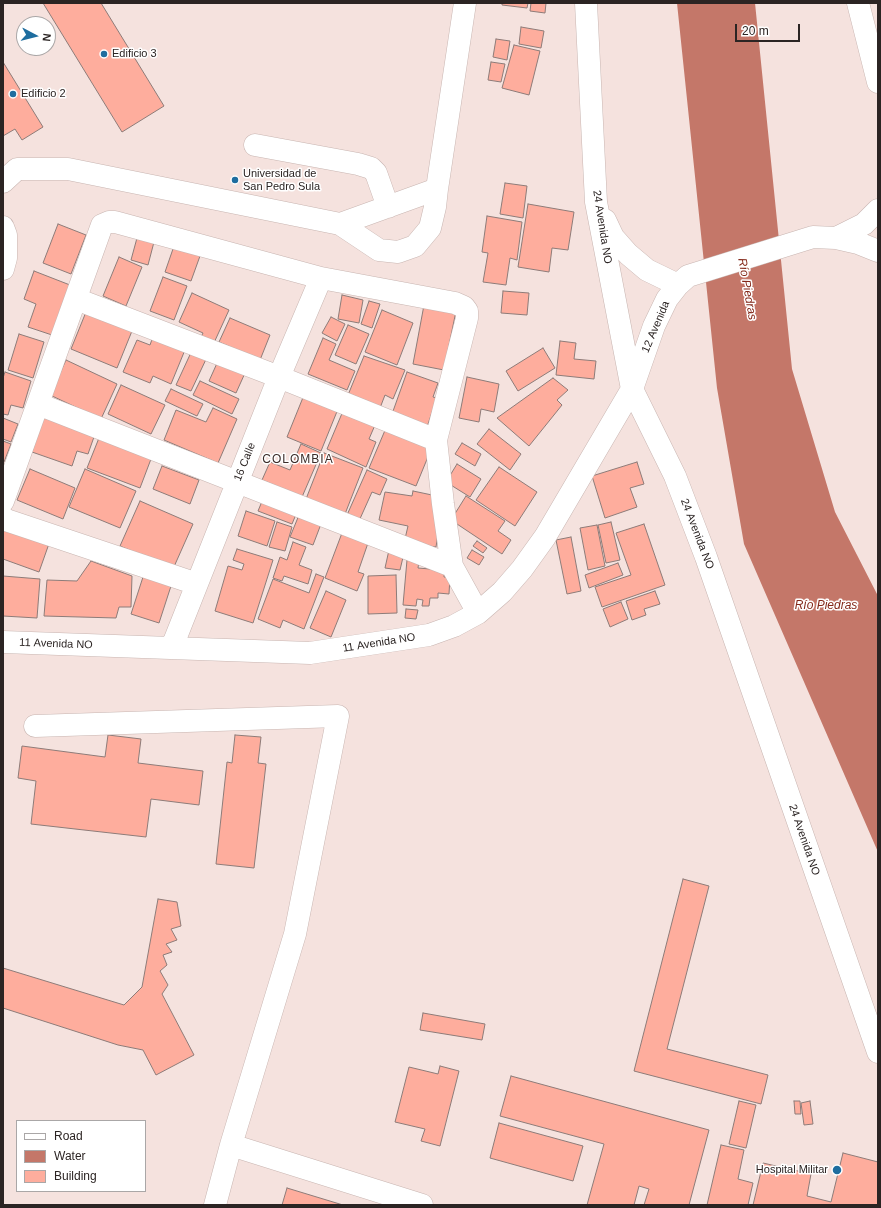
<!DOCTYPE html>
<html>
<head>
<meta charset="utf-8">
<style>
	body { margin:0 }
	#map { position:relative; width:881px; height:1208px; overflow:hidden; background:#f5e2de; font-family:Helvetica,sans-serif }
	canvas { display:block }
	.frame { position:absolute; inset:0; border:4px solid #2b2423; pointer-events:none }
	.legend { position:absolute; left:16px; top:1120px; width:130px; height:72px; box-sizing:border-box; background:#fff; border:1px solid #aaa7a7; margin:0; padding:5px 7px; list-style:none; font-size:12px; color:#2b2423 }
	.legend li { display:flex; align-items:center; gap:8px; height:20px }
	.legend b { width:20px; border:1px solid #aaa7a7 }
	.north { position:absolute; left:16px; top:16px; width:40px; height:40px; box-sizing:border-box; background:#fff; border:1px solid #aaa7a7; border-radius:50%; rotate:97deg; font-size:11px; font-weight:700; line-height:16px; text-align:center; color:#2b2423 }
	.north::after { content:''; display:block; margin:auto; width:14px; height:18px; background:#1e6d9f; clip-path:polygon(50% 0,100% 100%,50% 72%,0 100%) }
	.scale { position:absolute; left:735px; top:24px; width:65px; height:18px; box-sizing:border-box; border:2px solid #2b2423; border-top:0; padding-left:5px; font-size:12px; line-height:14px; white-space:nowrap; color:#2b2423; -webkit-text-stroke:3px #fff; paint-order:stroke }
</style>
</head>
<body>
<div id="map">
<canvas width="881" height="1208"></canvas>
<div class="frame"></div>
<ul class="legend">
<li><b style="height:5px;background:#fff"></b>Road</li>
<li><b style="height:11px;background:#c47769"></b>Water</li>
<li><b style="height:11px;background:#fead9d"></b>Building</li>
</ul>
<div class="north">N</div>
<div class="scale">20 m</div>
</div>
<script>
const context = document.querySelector('canvas').getContext('2d');
context.lineJoin = 'round';
function fillPath(path, color) {
  context.fillStyle = color;
  context.fill(path, 'evenodd');
}
function poly(rows) {
  const path = new Path2D();
  for (const r of rows) {
    path.moveTo(r[0], r[1]);
    for (let i = 2; i < r.length; i += 2) path.lineTo(r[i], r[i + 1]);
  }
  return path;
}
function trace(path, color, width, dash) {
  context.strokeStyle = color;
  context.lineWidth = width;
  context.lineCap = dash ? 'butt' : 'round';
  context.setLineDash(dash || []);
  context.stroke(path);
}
function drawText(font, color, halo, rows, align = 'center') {
  context.font = font + ' Helvetica,sans-serif';
  context.lineWidth = 3;
  context.setLineDash([]);
  context.textBaseline = 'middle';
  context.strokeStyle = halo;
  context.fillStyle = color;
  for (const [text, x, y, turn = 0] of rows) {
    context.save();
    context.translate(x, y);
    context.rotate((+turn || 0) * Math.PI / 180);
    context.textAlign = isNaN(turn) ? turn : align;
    if (halo) context.strokeText(text, 0, 0);
    context.fillText(text, 0, 0);
    context.restore();
  }
}
const water = poly([
	[677,3,755,3,792,369,835,512,878,596,878,852,744,544,717,388]
]);
const building = poly([
	[43,3,101,3,164,106,122,132,43,3],
	[502,3,528,3,527,8,502,5,502,3],
	[531,3,546,3,545,13,530,11,531,3],
	[521,27,544,31,541,48,519,44,521,27],
	[496,39,510,41,507,60,493,57,496,39],
	[514,45,540,51,529,95,502,88,514,45],
	[3,62,43,127,22,140,15,129,3,136,3,62],
	[491,62,505,64,501,82,488,80,491,62],
	[505,183,527,186,523,218,500,214,505,183],
	[528,204,574,212,568,250,552,248,549,272,518,267,528,204],
	[487,216,522,222,517,260,510,258,506,285,483,282,488,253,482,252,487,216],
	[58,224,86,235,71,274,43,263,58,224],
	[137,238,154,242,148,265,131,260,137,238],
	[174,246,200,256,191,281,165,272,174,246],
	[119,257,142,267,126,306,103,296,119,257],
	[34,271,70,285,52,335,28,327,36,304,24,299,34,271],
	[163,277,187,286,174,320,150,311,163,277],
	[503,291,529,293,527,315,501,313,503,291],
	[192,293,229,310,213,345,200,339,203,333,179,322,192,293],
	[342,295,363,300,359,323,338,319,342,295],
	[369,301,380,304,372,328,361,324,369,301],
	[424,305,456,311,444,370,413,364,424,305],
	[382,310,413,323,397,365,365,352,382,310],
	[86,312,132,331,117,368,71,349,86,312],
	[331,317,345,324,337,341,322,333,331,317],
	[230,318,270,335,260,360,219,342,230,318],
	[348,325,369,334,356,364,335,355,348,325],
	[155,331,187,345,171,384,153,376,150,383,123,372,137,340,150,345,155,331],
	[19,334,44,342,33,378,8,370,19,334],
	[323,338,336,344,329,360,355,371,347,390,308,374,323,338],
	[560,341,576,343,574,359,596,361,594,379,556,375,560,341],
	[194,346,209,353,191,391,176,385,194,346],
	[543,348,555,368,518,391,506,371,543,348],
	[364,356,405,370,393,399,385,395,380,408,348,395,364,356],
	[66,360,117,384,101,419,50,395,66,360],
	[218,361,245,373,236,393,209,381,218,361],
	[5,372,31,381,23,408,11,405,8,415,3,414,3,378,5,372],
	[407,372,438,383,433,397,437,398,427,427,392,414,407,372],
	[467,377,499,384,494,412,481,409,479,422,459,418,467,377],
	[553,378,568,390,557,400,562,405,529,446,497,418,553,378],
	[200,381,239,399,232,414,193,395,200,381],
	[121,385,165,405,151,434,108,414,121,385],
	[171,389,203,404,197,416,165,401,171,389],
	[304,395,338,409,321,451,287,437,304,395],
	[213,408,237,419,218,463,164,440,176,410,206,422,213,408],
	[343,411,375,425,369,439,376,442,366,467,327,449,343,411],
	[44,416,95,434,88,454,77,451,72,466,32,452,44,416],
	[3,418,18,424,11,442,3,439,3,418],
	[386,428,432,447,416,486,369,468,386,428],
	[489,429,521,454,510,470,477,444,489,429],
	[99,438,151,459,140,488,87,468,99,438],
	[3,441,11,444,4,462,3,462,3,441],
	[462,443,481,454,475,466,455,454,462,443],
	[301,444,321,453,302,497,262,480,270,462,290,470,301,444],
	[324,453,363,468,345,514,306,499,324,453],
	[637,462,644,484,630,488,637,507,605,518,592,476,637,462],
	[457,464,481,479,470,497,446,482,457,464],
	[162,466,199,480,190,504,153,489,162,466],
	[499,467,537,492,515,526,476,500,499,467],
	[30,469,75,488,63,519,17,500,30,469],
	[85,469,136,491,120,528,69,507,85,469],
	[367,470,387,479,380,495,372,492,359,521,347,515,367,470],
	[413,491,432,495,439,528,436,547,404,543,408,526,379,520,385,492,412,496,413,491],
	[466,496,505,521,498,531,511,540,502,554,451,520,466,496],
	[263,499,297,512,292,524,258,511,263,499],
	[140,501,193,524,173,569,120,546,140,501],
	[246,511,275,521,267,546,238,536,246,511],
	[299,515,321,524,313,545,290,537,299,515],
	[277,522,292,527,285,551,269,547,277,522],
	[611,522,620,560,606,563,598,525,611,522],
	[644,524,665,585,602,607,595,587,631,575,616,533,644,524],
	[597,525,605,566,588,570,580,528,597,525],
	[3,527,51,538,39,572,3,559,3,527],
	[342,533,368,543,358,572,364,574,357,591,325,578,342,533],
	[571,537,581,591,567,594,556,540,571,537],
	[477,541,487,548,483,553,473,546,477,541],
	[293,542,306,547,299,565,312,570,308,584,284,576,282,581,273,578,280,557,287,560,293,542],
	[237,549,273,560,253,623,215,611,228,566,242,570,244,564,233,560,237,549],
	[389,550,404,553,400,570,385,568,389,550],
	[472,550,484,557,479,565,467,558,472,550],
	[407,560,419,561,418,568,430,569,431,563,445,565,444,577,450,577,449,594,438,593,438,598,430,598,429,606,422,606,423,600,417,599,416,606,403,605,407,560],
	[91,561,132,576,131,607,119,607,116,618,44,616,47,580,77,581,91,561],
	[618,563,623,575,589,588,585,575,618,563],
	[316,574,324,577,304,629,283,620,280,628,258,619,273,579,309,593,316,574],
	[396,575,397,613,368,614,368,576,396,575],
	[3,576,40,579,37,618,3,616,3,576],
	[143,577,171,586,159,623,131,614,143,577],
	[326,591,346,600,331,637,310,628,326,591],
	[655,591,660,604,644,609,646,615,632,620,626,601,655,591],
	[621,602,628,619,610,627,603,609,621,602],
	[406,609,418,610,416,619,405,618,406,609],
	[108,735,141,739,138,763,203,771,199,805,151,799,146,837,31,824,36,781,18,778,22,746,105,757,108,735],
	[235,735,261,737,258,763,266,764,254,868,216,864,227,762,232,763,235,735],
	[683,879,709,886,667,1049,768,1075,761,1104,634,1071,683,879],
	[158,899,177,902,181,926,171,929,177,940,166,944,172,952,163,955,167,965,160,971,168,985,162,994,194,1055,156,1075,143,1050,118,1045,3,1008,3,968,124,1005,142,987,158,899],
	[423,1013,485,1024,482,1040,420,1030,423,1013],
	[440,1066,459,1071,440,1146,421,1141,425,1129,395,1122,409,1067,438,1074,440,1066],
	[511,1076,709,1130,689,1205,644,1205,649,1189,639,1186,634,1205,587,1205,604,1144,500,1116,511,1076],
	[739,1101,756,1105,746,1148,729,1144,739,1101],
	[794,1101,800,1101,801,1114,795,1114,794,1101],
	[810,1101,813,1124,804,1125,801,1103,810,1101],
	[499,1123,583,1146,573,1181,490,1158,499,1123],
	[721,1145,744,1150,738,1179,753,1183,748,1205,707,1205,721,1145],
	[843,1153,878,1162,878,1205,753,1205,763,1163,811,1174,807,1196,831,1202,843,1153],
	[287,1188,343,1205,282,1205,287,1188]
]);
const minor = poly([
	[586,3,596,202,632,389,675,476,706,557,878,1052],
	[858,3,878,82],
	[255,145,358,164,371,168,376,173,388,207],
	[3,182,17,169,68,169,340,224,379,250,398,252,415,246,430,228,435,207,437,189,465,3],
	[605,220,613,237,628,254,647,270,678,285],
	[340,224,437,189],
	[3,227,6,235,6,258,3,269],
	[836,238,864,224,878,210],
	[76,299,279,377,436,440],
	[38,404,452,566],
	[3,501,102,225,109,222,115,222,321,278,455,303,464,307,467,311,467,318,436,440,443,504,452,566,478,613],
	[3,517,6,520,197,584],
	[3,642,310,653,429,635,454,626,478,613,502,592,522,569,545,537,632,389,654,326,667,299,678,285,688,276,813,237,836,238,858,243,878,251],
	[172,647,279,377,321,278],
	[35,726,338,716,295,934,231,1145,215,1205],
	[231,1145,422,1205]
]);
const markers = [
	[104,54,4,"#1e6d9f"],
	[13,94,4,"#1e6d9f"],
	[235,180,4,"#1e6d9f"],
	[837,1170,5,"#1e6d9f"]
];
const poiNames = [
	["Edificio 3",112,54],
	["Edificio 2",21,94],
	["Universidad de",243,174],
	["San Pedro Sula",243,187],
	["Hospital Militar",828,1170,"right"]
];
const streetNames = [
	["24 Avenida NO",602,227,81],
	["12 Avenida",656,327,-67],
	["16 Calle",245,462,-68],
	["24 Avenida NO",697,534,69],
	["11 Avenida NO",379,643,-9],
	["11 Avenida NO",56,644,2],
	["24 Avenida NO",804,840,71]
];
const waterNames = [
	["Río Piedras",747,289,80],
	["Río Piedras",826,606]
];
const neighbourhoodNames = [
	["COLOMBIA",298,460]
];
fillPath(water, '#c47769');
fillPath(building, '#fead9d');
trace(building, '#8d7b78', 1);
trace(minor, '#c8b5b1', 23);
trace(minor, '#fff', 22);
for (const [x, y, r, color] of markers) {
  const dot = new Path2D();
  dot.arc(x, y, r, 0, 2 * Math.PI);
  context.fillStyle = color;
  context.fill(dot);
  trace(dot, '#fff', 1.5);
}
drawText('11px', '#2b2423', '#fff', poiNames, 'left');
drawText('11px', '#2b2423', '#fff', streetNames);
drawText('italic 12px', '#832718', '#fff', waterNames);
context.letterSpacing = '1px';
drawText('12px', '#3b2c29', '#fff', neighbourhoodNames);
context.letterSpacing = '0px';
</script>
</body>
</html>
